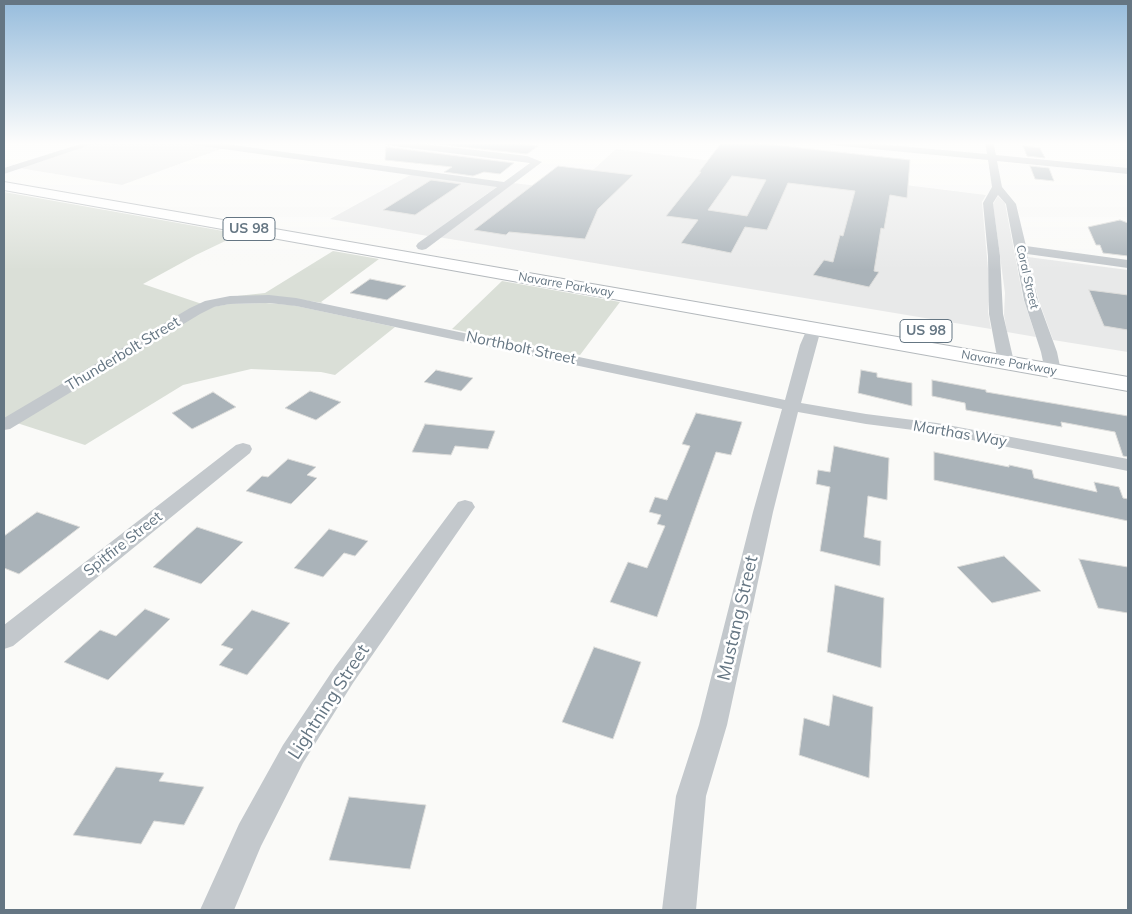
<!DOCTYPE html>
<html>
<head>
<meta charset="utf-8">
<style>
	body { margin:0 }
	#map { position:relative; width:1132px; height:914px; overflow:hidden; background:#fafaf8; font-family:Mulish,sans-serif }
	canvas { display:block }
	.frame { position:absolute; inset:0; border:5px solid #657683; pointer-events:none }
</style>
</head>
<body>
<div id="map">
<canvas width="1132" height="914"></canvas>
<div class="frame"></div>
</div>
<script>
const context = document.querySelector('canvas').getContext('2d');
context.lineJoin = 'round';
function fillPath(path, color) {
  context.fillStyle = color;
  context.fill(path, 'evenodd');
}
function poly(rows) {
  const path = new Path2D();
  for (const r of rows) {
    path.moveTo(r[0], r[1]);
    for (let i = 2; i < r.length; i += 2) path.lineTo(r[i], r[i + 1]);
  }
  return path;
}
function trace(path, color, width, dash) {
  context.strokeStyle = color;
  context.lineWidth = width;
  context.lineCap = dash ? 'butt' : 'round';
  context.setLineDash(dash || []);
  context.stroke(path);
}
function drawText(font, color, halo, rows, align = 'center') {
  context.font = font + ' Mulish,sans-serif';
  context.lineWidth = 5;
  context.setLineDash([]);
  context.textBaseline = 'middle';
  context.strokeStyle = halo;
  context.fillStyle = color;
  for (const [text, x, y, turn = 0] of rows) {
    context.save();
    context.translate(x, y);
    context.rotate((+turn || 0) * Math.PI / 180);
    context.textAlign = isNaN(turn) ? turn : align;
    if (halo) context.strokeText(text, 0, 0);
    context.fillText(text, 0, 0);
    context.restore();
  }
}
const built = poly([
	[100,142,181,142,223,148,122,185,19,168],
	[616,149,986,195,982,202,990,291,988,312,991,329,438,237,513,183,571,190],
	[412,174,498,186,428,236,330,219],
	[998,196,1005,203,1023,298,1036,337,1007,332,1004,315,1005,293,993,204],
	[1028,257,1128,270,1128,352,1053,340,1039,301]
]);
const green = poly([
	[4,192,240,234,196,255,143,284,202,304,4,419],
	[333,251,379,259,321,302,323,303,274,296,237,296,265,293],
	[502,281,620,302,580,355,452,329],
	[266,303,292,305,395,327,335,375,321,372,251,369,183,385,85,445,17,423,200,313,213,307,229,304]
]);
const building = poly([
	[419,142,499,142,538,146,527,154,419,142],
	[722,142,774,145,910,160,907,198,890,195,884,229,881,228,874,271,879,272,869,287,813,275,824,260,833,262,840,235,843,236,855,191,788,183,767,230,745,227,731,253,681,243,698,220,666,216,701,172,699,172,722,142],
	[732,176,766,180,747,216,708,210,732,176],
	[1023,146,1040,148,1045,158,1027,156,1023,146],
	[386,147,514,163,500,174,484,172,473,176,444,172,452,167,385,160,386,147],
	[558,166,633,175,598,209,585,239,509,232,506,235,474,230,558,166],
	[1030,166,1049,168,1054,181,1035,179,1030,166],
	[431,180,461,184,415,215,383,210,431,180],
	[1120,220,1128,223,1128,256,1103,253,1100,245,1096,245,1088,227,1120,220],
	[370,279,406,286,387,300,350,293,370,279],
	[1089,290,1128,295,1128,330,1104,326,1089,290],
	[436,370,473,378,461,391,424,382,436,370],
	[861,370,877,373,877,377,912,383,912,406,858,393,861,370],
	[932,380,986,390,986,392,1128,416,1128,457,1123,456,1115,432,1061,422,1062,427,966,410,965,403,932,396,932,380],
	[310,391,341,402,316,420,285,408,310,391],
	[213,392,236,407,192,429,172,413,213,392],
	[696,413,742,422,731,455,716,452,657,617,610,602,628,562,647,568,665,526,657,524,661,515,649,512,655,497,667,500,690,446,682,444,696,413],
	[425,424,495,431,488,449,455,446,451,455,412,452,425,424],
	[834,446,889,458,887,500,868,496,864,537,881,541,880,566,820,551,830,487,816,484,818,470,830,472,834,446],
	[934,452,1009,467,1009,465,1032,470,1034,478,1097,492,1094,482,1119,487,1123,498,1128,499,1128,521,934,480,934,452],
	[288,459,316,467,307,475,317,478,291,504,246,491,262,476,268,477,288,459],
	[37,512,80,527,19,574,4,568,4,536,37,512],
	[197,527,243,542,201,584,153,567,197,527],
	[329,529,368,541,355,556,344,553,323,577,294,568,329,529],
	[1004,556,1041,591,992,603,957,567,1004,556],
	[1079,559,1128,567,1128,613,1098,608,1079,559],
	[835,585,884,598,881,668,827,652,835,585],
	[145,609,170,619,108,680,64,662,100,630,116,636,145,609],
	[252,610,290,623,247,675,219,665,233,649,221,645,252,610],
	[594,647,641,662,613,739,562,722,594,647],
	[833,695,873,707,869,778,799,755,804,718,829,726,833,695],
	[116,767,164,773,159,781,204,787,184,825,154,821,141,844,73,835,116,767],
	[349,797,426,805,410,869,329,860,349,797]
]);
const street = poly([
	[87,142,99,142,4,174,4,168,87,142],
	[190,142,211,142,504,182,530,163,386,145,382,142,405,142,527,156,542,162,426,249,422,250,418,249,416,246,418,243,497,187,194,145,190,142],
	[827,142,854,142,987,154,985,142,993,142,996,155,1128,168,1128,174,997,161,1002,187,1016,204,1026,246,1128,260,1128,268,1027,254,1038,300,1057,352,1061,371,1059,374,1047,374,1045,371,1041,352,1024,300,1006,204,998,195,993,203,1000,256,1003,314,1014,362,1012,365,1006,367,1000,365,998,362,989,314,988,256,983,203,992,187,988,160,831,145,827,142],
	[269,295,296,298,785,400,800,345,807,329,809,326,814,325,819,326,821,329,801,403,866,414,937,423,1128,459,1128,471,937,433,866,424,798,412,773,512,727,725,706,796,696,910,662,910,676,796,699,725,753,512,782,409,296,306,269,303,230,304,214,307,200,314,10,429,4,430,4,418,190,308,205,301,230,296,269,295],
	[243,443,250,445,252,449,250,453,13,646,4,649,4,625,236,445,243,443],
	[465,500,472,502,475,507,353,683,303,763,261,846,234,910,200,910,239,824,283,745,335,667,458,502,465,500]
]);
const highway = poly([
	[4,182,1128,377,1128,391,4,190,4,182]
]);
const farStreetnames = [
	["Coral Street",1027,277,77],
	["Navarre Parkway",566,285,10],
	["Navarre Parkway",1009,363,10]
];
const shields = [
	[249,229,52],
	[926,331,52]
];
const shieldNames = [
	["US 98",249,229],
	["US 98",926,331]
];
const streetNames = [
	["Northbolt Street",521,348,12],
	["Thunderbolt Street",123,354,-31],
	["Marthas Way",960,434,10],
	["Spitfire Street",123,544,-38]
];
const nearStreetnames = [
	["Mustang Street",738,618,-77],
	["Lightning Street",329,702,-57]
];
fillPath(built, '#e8e9e9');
fillPath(green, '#dadfd7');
fillPath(building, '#aab3b9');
trace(building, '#dcdcda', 1);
trace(highway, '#b4b9bd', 2);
fillPath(street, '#c3c8cc');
fillPath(highway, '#fff');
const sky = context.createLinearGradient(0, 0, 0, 270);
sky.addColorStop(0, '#96bcdc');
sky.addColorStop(0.53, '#fdfdfc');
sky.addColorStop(1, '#fdfdfc00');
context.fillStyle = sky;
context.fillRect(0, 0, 1132, 270);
drawText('12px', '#657683', '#fff', farStreetnames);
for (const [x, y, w] of shields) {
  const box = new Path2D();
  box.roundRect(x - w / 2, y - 11.5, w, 23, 4);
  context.fillStyle = '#fff';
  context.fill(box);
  trace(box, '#657683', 1);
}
drawText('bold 14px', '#657683', null, shieldNames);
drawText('15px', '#657683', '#fff', streetNames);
drawText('18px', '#657683', '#fff', nearStreetnames);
</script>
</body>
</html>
